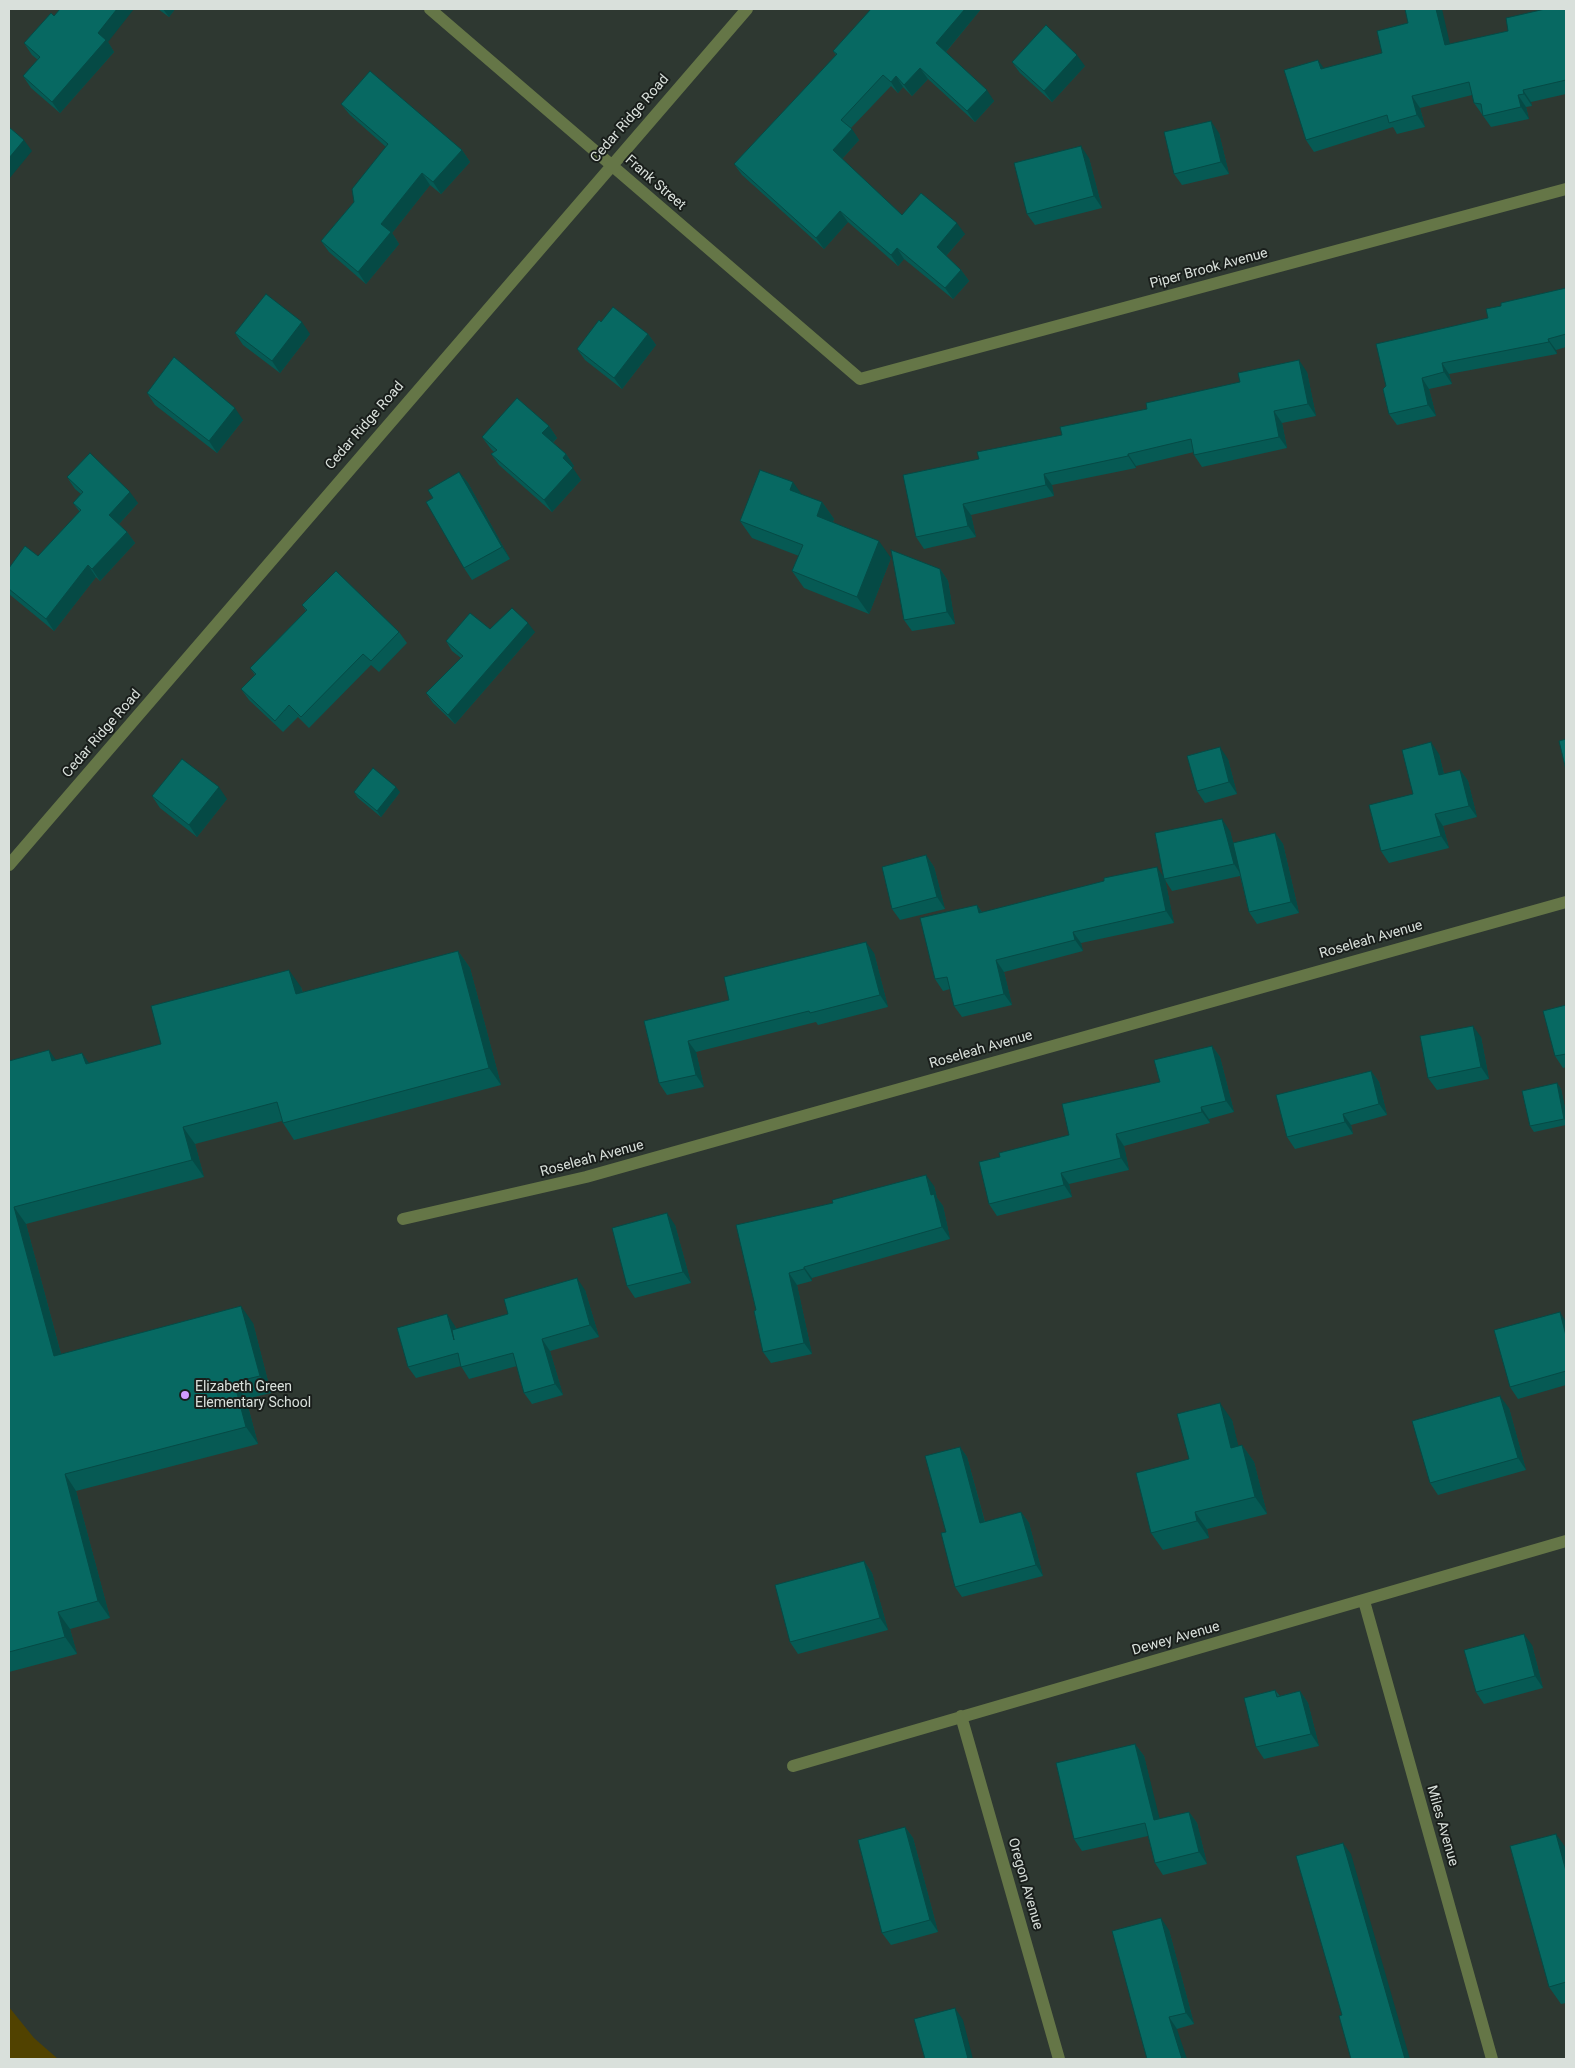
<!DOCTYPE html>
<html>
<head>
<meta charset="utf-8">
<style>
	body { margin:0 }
	#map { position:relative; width:1575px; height:2068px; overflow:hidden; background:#2e3831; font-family:Roboto,sans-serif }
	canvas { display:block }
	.frame { position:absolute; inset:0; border:10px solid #d9e0db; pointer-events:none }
</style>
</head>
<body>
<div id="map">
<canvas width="1575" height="2068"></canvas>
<div class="frame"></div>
</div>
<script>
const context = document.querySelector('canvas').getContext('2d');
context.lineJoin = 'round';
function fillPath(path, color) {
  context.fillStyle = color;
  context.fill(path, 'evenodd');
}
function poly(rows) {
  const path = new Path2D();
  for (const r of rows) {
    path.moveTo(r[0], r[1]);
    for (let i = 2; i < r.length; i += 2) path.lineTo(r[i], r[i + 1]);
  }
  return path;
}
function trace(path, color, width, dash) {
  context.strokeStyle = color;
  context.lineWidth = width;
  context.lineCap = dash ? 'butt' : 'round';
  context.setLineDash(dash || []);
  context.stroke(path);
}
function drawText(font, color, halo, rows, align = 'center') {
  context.font = font + ' Roboto,sans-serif';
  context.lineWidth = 4;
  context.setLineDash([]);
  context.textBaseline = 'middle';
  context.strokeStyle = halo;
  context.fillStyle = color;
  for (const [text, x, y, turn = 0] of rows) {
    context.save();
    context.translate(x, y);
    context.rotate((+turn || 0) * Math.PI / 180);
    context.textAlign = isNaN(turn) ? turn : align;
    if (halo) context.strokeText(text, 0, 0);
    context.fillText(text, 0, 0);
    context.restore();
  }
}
const green = poly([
	[9,2007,34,2038,58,2059,9,2059]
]);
const minor = poly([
	[430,9,860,379,1566,189],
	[9,865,747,9],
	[403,1219,586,1177,1566,902],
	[1364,1601,1492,2059],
	[961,1716,1059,2059],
	[793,1766,1566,1541]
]);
const wall = poly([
	[158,9,175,9,169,17],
	[981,9,946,52,994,101,975,122,928,79,912,96,903,87,898,93,891,86,851,128,859,140,842,159,902,215,965,234,946,256,961,270,969,281,953,299,904,259,898,266,848,222,824,249,742,175,734,164,836,55,833,51],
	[1566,9,1566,94,1531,102,1532,106,1526,107,1529,119,1491,127,1474,103,1472,95,1420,108,1425,127,1397,134,1393,127,1314,152,1306,140,1324,68,1450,44,1508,31],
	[54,16,108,42,114,52,60,113,31,88,23,76,38,60,32,55,24,43],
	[1012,62,1085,66,1052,102,1020,73],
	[341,104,462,150,470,162,441,194,430,185,392,233,399,244,366,284,329,252,321,241,354,202,386,147,350,115],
	[1219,133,1229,174,1182,185,1174,174],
	[1089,158,1102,208,1035,225,1027,214],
	[1566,288,1566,347,1556,350,1557,354,1449,374,1452,384,1429,389,1436,416,1397,425,1389,414,1383,389,1488,318,1501,306],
	[601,322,648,334,656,345,622,389,585,360,577,349],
	[235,333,310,334,280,373,243,345],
	[1307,372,1316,416,1282,423,1287,448,1202,467,1194,455,1194,452,1136,466,1136,468,1052,485,1054,496,971,515,976,537,924,549,916,537,979,459,1062,435],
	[147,393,243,420,217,453,155,405],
	[549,426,557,438,553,443,566,454,574,466,572,468,581,480,552,512,499,465,491,454,494,452,491,449,482,437],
	[459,472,468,483,510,559,472,580,464,568,433,498],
	[67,477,138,503,119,524,127,532,135,543,100,581,96,577,54,631,9,594,9,568,38,556,80,512,73,503,81,494,75,489],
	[801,495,822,502,834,519,833,522,891,558,869,614,804,588,792,571,799,556,752,538,740,521],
	[940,569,948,581,955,624,912,631,904,620],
	[302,605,399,632,407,643,379,672,371,665,309,728,298,717,283,732,249,700,241,689,255,675,250,668,306,611],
	[490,629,535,632,455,724,433,703,426,693,461,658,452,651,446,641],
	[1439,754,1444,774,1460,770,1468,781,1477,817,1443,826,1449,848,1389,863,1381,851,1413,794],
	[1228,759,1237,794,1205,803,1197,791],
	[354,792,400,792,381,817,358,798],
	[152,796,227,799,197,837,160,808],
	[1230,831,1233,843,1275,833,1283,844,1299,913,1257,924,1249,912,1240,876,1172,891,1165,880,1174,923,1081,943,1083,951,1004,972,1012,1005,962,1017,954,1006,950,989,943,991,935,979,977,905,982,912,1164,878],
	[926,855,934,867,945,909,900,920,892,909],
	[458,951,470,968,501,1085,294,1140,283,1123,282,1121,195,1144,204,1177,26,1224,61,1354,253,1323,271,1393,246,1399,258,1444,76,1491,110,1618,70,1629,77,1654,9,1672,9,1061,56,1060,90,1063,161,1044,301,987,303,993],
	[874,953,888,1007,818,1025,816,1022,696,1052,704,1087,667,1095,659,1083,644,1021,729,1000],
	[1566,1005,1566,1067,1563,1068,1555,1056],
	[1481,1037,1489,1079,1437,1090,1428,1078],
	[1212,1046,1220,1057,1234,1112,1209,1119,1210,1123,1124,1146,1129,1170,1069,1184,1072,1197,997,1216,989,1204,1000,1157,1069,1135,1160,1082],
	[1371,1071,1379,1082,1387,1115,1351,1125,1353,1134,1295,1149,1287,1137],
	[1557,1083,1561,1089,1566,1113,1566,1125,1534,1132,1530,1126],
	[934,1186,937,1198,943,1206,950,1239,812,1278,812,1281,797,1285,812,1354,771,1363,763,1352,756,1310,833,1203],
	[675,1225,691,1283,635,1298,627,1286],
	[585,1290,599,1337,550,1351,563,1395,532,1404,524,1393,517,1366,469,1379,461,1366,416,1378,408,1367,455,1326,456,1329,508,1314],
	[1566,1322,1566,1385,1518,1399,1510,1387],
	[1509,1408,1526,1470,1438,1495,1430,1483],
	[1232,1420,1238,1446,1242,1445,1254,1462,1267,1514,1207,1529,1209,1538,1163,1550,1151,1533,1189,1459],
	[960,1447,967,1457,985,1522,1021,1512,1029,1523,1043,1576,962,1597,955,1587,946,1532],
	[864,1561,872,1573,888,1630,798,1654,790,1642],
	[1532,1645,1543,1688,1484,1704,1476,1692],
	[1275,1690,1280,1696,1300,1691,1308,1703,1319,1746,1264,1759,1256,1747],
	[1135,1744,1144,1756,1159,1819,1189,1812,1197,1823,1207,1864,1163,1875,1155,1863,1148,1836,1082,1851,1074,1839],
	[905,1827,913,1838,938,1932,891,1945,882,1933],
	[1566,1848,1566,2003,1561,2004,1549,1987],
	[1169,1930,1194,2024,1177,2029,1147,2059]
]);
const shadedWall = poly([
	[117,9,134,9,108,42,114,52,60,113,52,102,98,33],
	[163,9,175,9,169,17],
	[965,9,981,9,944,54,936,43],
	[1436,9,1442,9,1453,57,1445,45],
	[1077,55,1085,66,1052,102,1044,91],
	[1318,60,1326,71,1321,69],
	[920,68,928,79,912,96,904,85],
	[896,76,903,87,898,93,891,82],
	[987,90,994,101,975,122,967,111],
	[1523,90,1531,102,1532,106,1524,94],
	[1518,95,1526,107,1529,119,1521,107],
	[1412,96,1420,108,1425,127,1417,115],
	[1211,121,1219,133,1229,174,1221,162],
	[852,129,859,140,840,161,833,150],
	[24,140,32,151,9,179,9,158],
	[1081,146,1089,158,1102,208,1094,196],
	[462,150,470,162,441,194,433,182],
	[422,173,430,185,392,233,399,244,366,284,358,272,381,224],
	[840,211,848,222,824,249,816,238],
	[957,223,965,234,944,258,937,247],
	[897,248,904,259,898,266,891,255],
	[961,270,969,281,953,299,945,288],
	[302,322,310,334,280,373,272,361],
	[648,334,656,345,622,389,614,378],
	[1548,339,1556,350,1557,354,1549,342],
	[1299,360,1307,372,1316,416,1308,404],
	[1442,363,1449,374,1452,384,1444,372],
	[1422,378,1429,389,1436,416,1428,405],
	[235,408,243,420,217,453,209,441],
	[1274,411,1282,423,1287,448,1279,437],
	[549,426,557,438,550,445,542,433],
	[566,454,574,466,571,470,563,458],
	[1128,454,1136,466,1136,468,1128,456],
	[573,468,581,480,552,512,544,500],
	[459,472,468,483,510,559,502,547],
	[1044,474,1052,485,1054,496,1046,485],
	[793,482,805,499,790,490],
	[130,492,138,503,117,526,109,515],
	[822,502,834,519,828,533,817,516],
	[963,504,971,515,976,537,968,526],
	[127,532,135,543,100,581,92,569],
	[879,541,891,558,869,614,857,597],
	[88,565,96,577,54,631,46,619],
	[940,569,948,581,955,624,947,612],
	[528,623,535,632,455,724,448,715],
	[1431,742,1439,754,1447,787,1439,775],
	[1220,747,1228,759,1237,794,1229,782],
	[1460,770,1468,781,1477,817,1469,806],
	[219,787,227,799,197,837,189,825],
	[396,787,400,792,381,817,377,811],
	[1435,814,1443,826,1449,848,1441,836],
	[1222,819,1230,831,1242,876,1234,864],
	[1275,833,1283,844,1299,913,1291,902],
	[926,855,934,867,945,909,937,897],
	[1157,867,1165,879,1174,923,1166,911],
	[977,905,985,917,979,913],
	[1073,932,1081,943,1083,951,1075,940],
	[866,942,874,953,888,1007,880,995],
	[458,951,470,968,501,1085,489,1068],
	[996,960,1004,972,1012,1005,1004,994],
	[289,970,301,987,307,1011,296,994],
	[1473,1026,1481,1037,1489,1079,1481,1067],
	[688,1041,696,1052,704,1087,696,1075],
	[1212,1046,1220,1057,1234,1112,1226,1101],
	[49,1050,61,1067,52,1061],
	[82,1053,94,1070,86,1064],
	[1371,1071,1379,1082,1387,1115,1379,1104],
	[1557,1083,1561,1089,1566,1113,1566,1122,1564,1119],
	[1201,1107,1209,1119,1210,1123,1202,1112],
	[1343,1114,1351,1125,1353,1134,1345,1122],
	[183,1127,195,1144,204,1177,192,1160],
	[1116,1134,1124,1146,1129,1170,1121,1158],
	[1061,1173,1069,1184,1072,1197,1064,1185],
	[926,1175,934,1186,937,1198,943,1206,950,1239,942,1227,931,1195],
	[14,1207,26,1224,66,1373,54,1356],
	[667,1213,675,1225,691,1283,683,1272],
	[804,1267,812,1278,812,1281,804,1269],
	[789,1273,797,1285,812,1354,804,1343],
	[577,1278,585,1290,599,1337,590,1325],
	[241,1306,253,1323,271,1393,260,1376],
	[1560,1312,1566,1322,1566,1336],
	[447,1314,455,1326,462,1352,454,1340],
	[542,1339,550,1351,563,1395,555,1384],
	[234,1382,246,1399,258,1444,246,1427],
	[1500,1396,1509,1408,1526,1470,1518,1458],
	[1220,1403,1232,1420,1243,1465,1231,1448],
	[1242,1445,1254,1462,1267,1514,1255,1497],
	[960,1447,967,1457,988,1534,980,1523],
	[65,1474,76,1491,110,1618,98,1601],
	[1021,1512,1029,1523,1043,1576,1036,1565],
	[1195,1512,1207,1529,1209,1538,1197,1521],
	[864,1561,872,1573,888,1630,880,1618],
	[58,1612,70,1629,77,1654,65,1637],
	[1524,1634,1532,1645,1543,1688,1535,1676],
	[1300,1691,1308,1703,1319,1746,1311,1734],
	[1135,1744,1144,1756,1163,1832,1154,1820],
	[1189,1812,1197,1823,1207,1864,1199,1852],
	[905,1827,913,1838,938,1932,930,1920],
	[1556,1834,1566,1848,1566,1871],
	[1343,1843,1351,1854,1410,2059,1405,2059],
	[1161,1918,1169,1930,1194,2024,1186,2013],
	[955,2008,963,2020,973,2059,968,2059],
	[1169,2017,1177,2029,1187,2059,1182,2059]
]);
const building = poly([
	[60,9,117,9,98,33,106,40,52,102,23,76,40,57,24,43,51,13,54,16,60,9],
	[871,9,965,9,936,43,987,90,967,111,920,68,904,85,896,76,891,82,883,75,841,120,852,129,833,150,902,215,921,193,957,223,937,247,961,270,945,288,897,248,891,255,840,211,816,238,734,164,837,54,833,51,871,9],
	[1405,9,1436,9,1445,45,1508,31,1506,18,1545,9,1566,9,1566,80,1523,90,1524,94,1518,95,1521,107,1483,116,1481,104,1474,103,1469,82,1412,96,1417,115,1389,123,1387,115,1306,140,1284,70,1318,60,1321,69,1382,53,1377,31,1408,23,1405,9],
	[1046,25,1077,55,1044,91,1012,62,1046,25],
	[370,71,462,150,433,182,422,173,381,224,391,232,358,272,321,241,354,202,352,189,388,144,341,104,370,71],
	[1211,121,1221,162,1174,174,1164,132,1211,121],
	[9,127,24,140,9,158,9,127],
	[1081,146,1094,196,1027,214,1014,163,1081,146],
	[1566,288,1566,334,1548,339,1549,342,1442,363,1444,372,1422,378,1428,405,1389,414,1383,389,1386,386,1376,344,1488,318,1486,309,1501,306,1501,303,1566,288],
	[266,294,302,322,272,361,235,333,266,294],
	[613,307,648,334,614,378,577,349,599,320,601,322,613,307],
	[174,357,235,408,209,441,147,393,174,357],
	[1299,360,1308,404,1274,411,1279,437,1194,455,1191,439,1128,454,1128,456,1044,474,1046,485,963,504,968,526,916,537,903,475,979,459,977,452,1062,435,1060,427,1147,409,1146,403,1240,382,1238,373,1299,360],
	[517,398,549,426,542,433,566,454,563,458,573,468,544,500,491,454,497,450,482,437,517,398],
	[90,453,130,492,109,515,127,532,92,569,88,565,46,619,9,589,9,568,25,546,38,556,81,510,73,503,83,492,67,477,90,453],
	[760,470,793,482,790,490,822,502,817,516,879,541,857,597,792,571,803,545,740,521,760,470],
	[459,472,502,547,464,568,426,502,433,498,428,490,459,472],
	[891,550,940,569,947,612,904,620,891,550],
	[336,571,399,632,371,661,363,654,301,717,289,705,275,721,241,689,256,674,250,668,307,610,302,605,336,571],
	[512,608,528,623,448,715,426,693,463,656,446,641,470,613,490,629,512,608],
	[1566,739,1566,770,1559,741,1566,739],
	[1431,742,1439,775,1460,770,1469,806,1435,814,1441,836,1381,851,1369,805,1413,794,1402,750,1431,742],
	[1220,747,1229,782,1197,791,1187,756,1220,747],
	[182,759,219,787,189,825,152,796,182,759],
	[373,768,396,787,377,811,354,792,373,768],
	[1222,819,1234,864,1164,879,1155,833,1222,819],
	[1275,833,1291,902,1249,912,1233,843,1275,833],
	[926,855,937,897,892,909,882,867,926,855],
	[1157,867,1166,911,1073,932,1075,940,996,960,1004,994,954,1006,947,977,935,979,920,918,977,905,979,913,1104,881,1104,878,1157,867],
	[866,942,880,995,810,1013,809,1011,688,1041,696,1075,659,1083,644,1021,729,1000,724,977,866,942],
	[458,951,489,1068,283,1123,277,1102,183,1127,192,1160,14,1207,54,1356,241,1306,260,1376,234,1382,246,1427,65,1474,98,1601,58,1612,65,1637,9,1652,9,1061,49,1050,52,1061,82,1053,86,1064,161,1044,151,1006,289,970,296,994,458,951],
	[1566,1005,1566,1054,1555,1056,1543,1011,1566,1005],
	[1473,1026,1481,1067,1428,1078,1420,1036,1473,1026],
	[1212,1046,1226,1101,1201,1107,1202,1112,1116,1134,1121,1158,1061,1173,1064,1185,989,1204,979,1162,1000,1157,999,1153,1069,1135,1062,1104,1160,1082,1154,1060,1212,1046],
	[1371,1071,1379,1104,1343,1114,1345,1122,1287,1137,1276,1095,1371,1071],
	[1557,1083,1564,1119,1530,1126,1522,1091,1557,1083],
	[926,1175,931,1195,934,1194,942,1227,804,1267,804,1269,789,1273,804,1343,763,1352,754,1311,756,1310,736,1225,833,1203,832,1200,926,1175],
	[667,1213,683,1272,627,1286,612,1228,667,1213],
	[577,1278,590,1325,542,1339,555,1384,524,1393,513,1353,461,1367,458,1353,408,1367,397,1328,447,1314,454,1340,452,1330,508,1314,504,1299,577,1278],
	[1560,1312,1566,1336,1566,1371,1510,1387,1494,1330,1560,1312],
	[1500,1396,1518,1458,1430,1483,1412,1421,1500,1396],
	[1220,1403,1231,1448,1242,1445,1255,1497,1195,1512,1197,1521,1151,1533,1136,1473,1189,1459,1177,1414,1220,1403],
	[960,1447,980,1523,1021,1512,1036,1565,955,1587,941,1533,946,1532,925,1456,960,1447],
	[864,1561,880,1618,790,1642,775,1585,864,1561],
	[1524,1634,1535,1676,1476,1692,1464,1650,1524,1634],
	[1275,1690,1277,1697,1300,1691,1311,1734,1256,1747,1244,1698,1275,1690],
	[1135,1744,1154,1820,1189,1812,1199,1852,1155,1863,1145,1823,1074,1839,1056,1763,1135,1744],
	[905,1827,930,1920,882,1933,858,1840,905,1827],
	[1556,1834,1566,1871,1566,1982,1549,1987,1510,1846,1556,1834],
	[1343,1843,1405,2059,1351,2059,1339,2016,1342,2015,1296,1856,1343,1843],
	[1161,1918,1186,2013,1169,2017,1182,2059,1147,2059,1112,1931,1161,1918],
	[955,2008,968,2059,925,2059,914,2019,955,2008]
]);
const markers = [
	[185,1395,5,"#d19dfe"]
];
const streetNames = [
	["Cedar Ridge Road",630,119,-49],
	["Frank Street",655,183,41],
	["Piper Brook Avenue",1209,269,-15],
	["Cedar Ridge Road",365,426,-49],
	["Cedar Ridge Road",102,734,-49],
	["Roseleah Avenue",1371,940,-16],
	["Roseleah Avenue",981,1050,-16],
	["Roseleah Avenue",592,1159,-15],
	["Dewey Avenue",1176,1639,-16],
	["Miles Avenue",1442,1826,74],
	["Oregon Avenue",1025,1884,74]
];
const poiNames = [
	["Elizabeth Green",195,1387],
	["Elementary School",195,1403]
];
fillPath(green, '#514200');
trace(minor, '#657647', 12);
fillPath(wall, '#065a54');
fillPath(shadedWall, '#054a45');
fillPath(building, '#076962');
trace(building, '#054a45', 1);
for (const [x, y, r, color] of markers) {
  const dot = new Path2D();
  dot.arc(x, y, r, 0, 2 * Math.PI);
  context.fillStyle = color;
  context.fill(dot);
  trace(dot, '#191e1b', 2);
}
drawText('14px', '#d9e0db', '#191e1b', streetNames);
drawText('14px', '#d9e0db', '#191e1b', poiNames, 'left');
</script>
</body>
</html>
